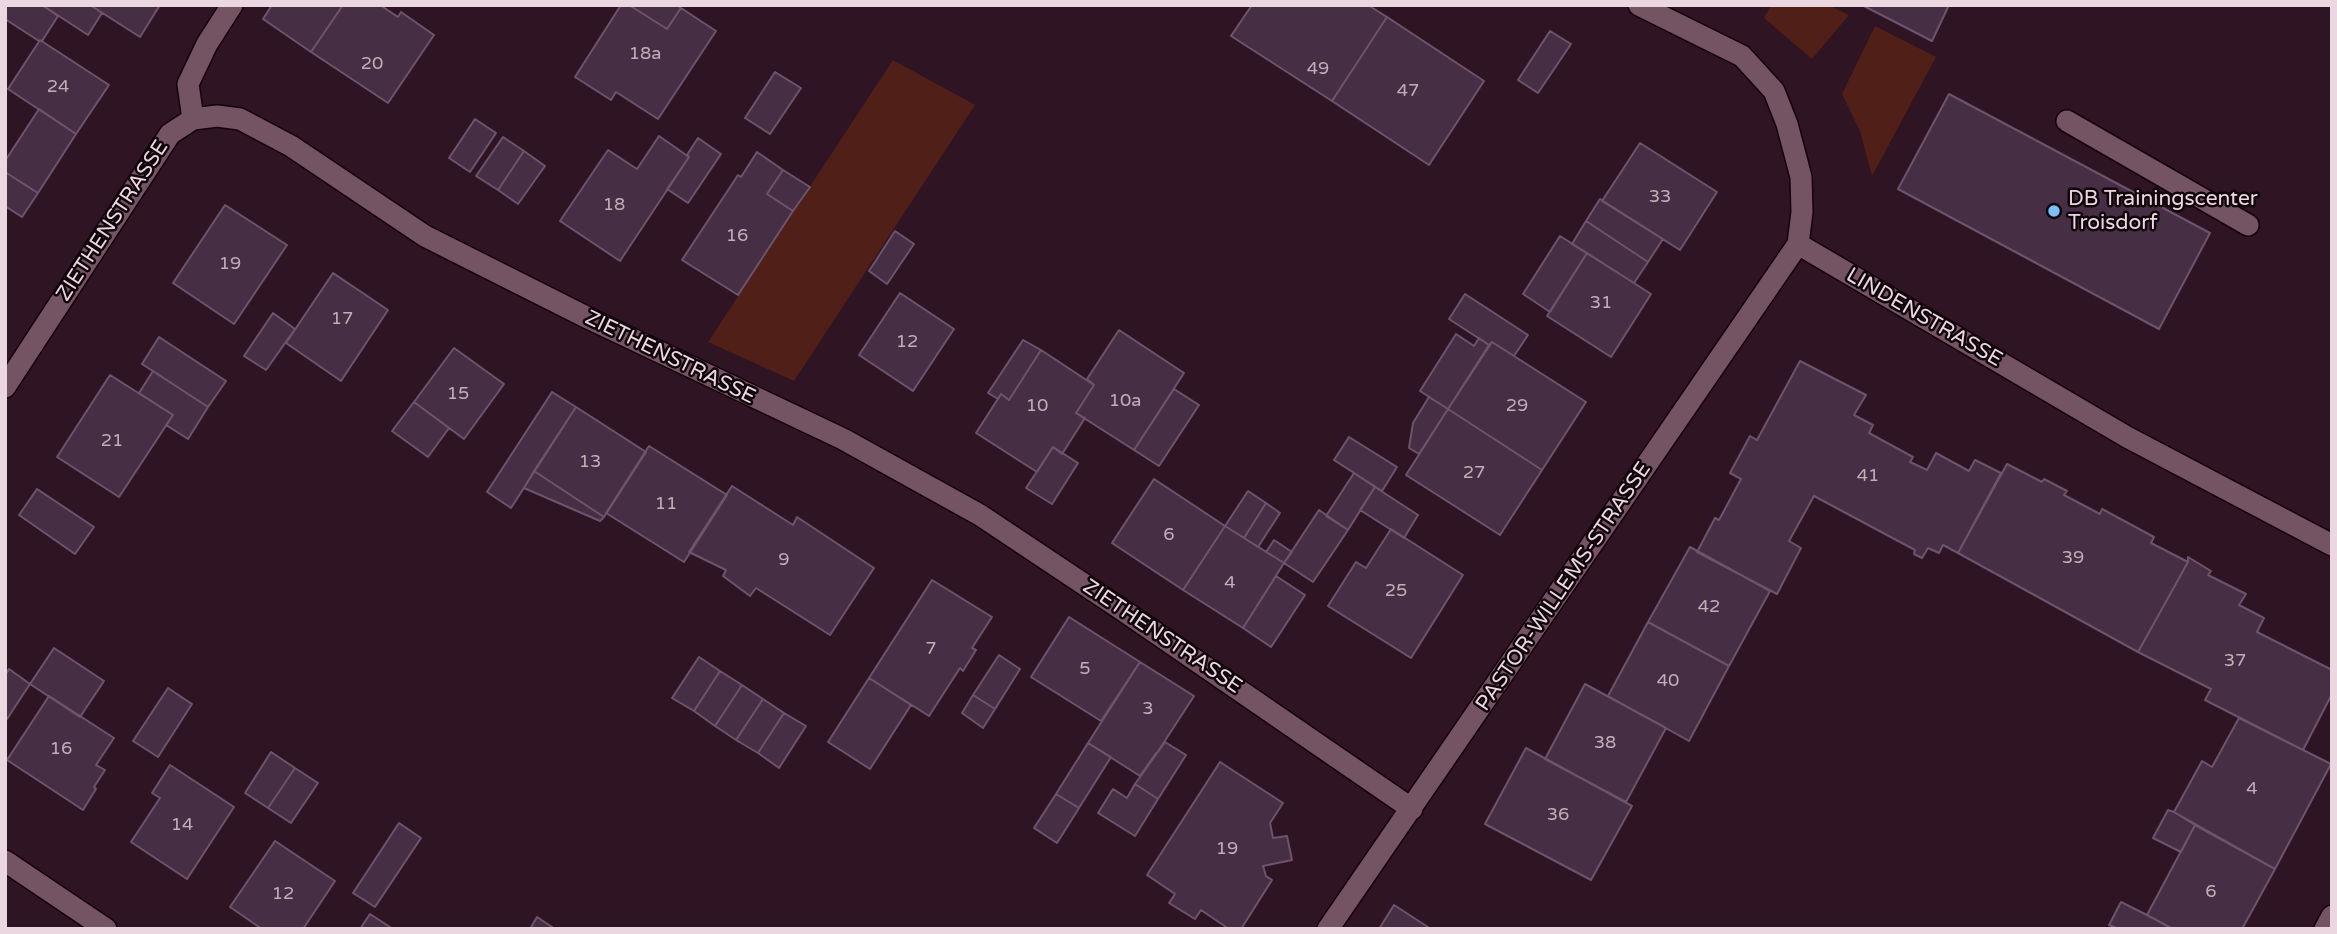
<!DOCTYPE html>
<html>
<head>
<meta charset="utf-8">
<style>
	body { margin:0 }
	#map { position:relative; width:2337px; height:934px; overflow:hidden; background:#2f1423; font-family:"Varela Round",sans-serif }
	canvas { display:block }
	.frame { position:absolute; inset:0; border:7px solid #ebd7e0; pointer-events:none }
</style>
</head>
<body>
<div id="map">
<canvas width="2337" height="934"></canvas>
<div class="frame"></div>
</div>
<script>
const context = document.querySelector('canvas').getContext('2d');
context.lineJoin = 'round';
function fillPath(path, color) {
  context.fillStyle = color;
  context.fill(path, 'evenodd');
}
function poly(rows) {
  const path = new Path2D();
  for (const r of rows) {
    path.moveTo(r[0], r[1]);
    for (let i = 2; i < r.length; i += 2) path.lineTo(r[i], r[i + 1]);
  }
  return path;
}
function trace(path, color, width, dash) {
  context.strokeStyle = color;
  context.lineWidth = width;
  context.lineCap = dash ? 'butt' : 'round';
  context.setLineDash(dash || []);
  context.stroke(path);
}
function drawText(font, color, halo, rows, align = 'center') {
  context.font = font + ' "Varela Round",sans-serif';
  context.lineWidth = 5;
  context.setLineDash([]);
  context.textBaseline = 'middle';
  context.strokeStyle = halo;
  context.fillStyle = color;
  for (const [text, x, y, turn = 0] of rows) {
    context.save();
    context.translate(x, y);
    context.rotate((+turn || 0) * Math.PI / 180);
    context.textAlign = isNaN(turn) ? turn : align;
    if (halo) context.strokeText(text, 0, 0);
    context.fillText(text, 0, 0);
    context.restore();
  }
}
const green = poly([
	[1771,5,1828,5,1849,15,1812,59,1764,18],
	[1875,26,1936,57,1872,176,1860,131,1842,94],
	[893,60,975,105,794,381,708,342]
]);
const building = poly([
	[5,5,42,5,58,16,42,41,39,41,5,19,5,5],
	[42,5,90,5,102,13,88,35,42,5],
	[90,5,160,5,140,37,90,5],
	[272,5,343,5,311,52,263,19,272,5],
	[343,5,380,5,398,17,401,12,434,35,388,103,311,52,343,5],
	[621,5,629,5,667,29,681,8,716,31,658,119,616,92,611,100,575,77,621,5],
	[629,5,677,5,681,8,667,29,629,5],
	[1252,5,1368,5,1387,17,1332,101,1231,36,1252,5],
	[1862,5,1949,5,1932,41,1862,5],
	[1387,17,1484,81,1429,165,1332,101,1387,17],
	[1550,31,1571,44,1538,93,1518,80,1550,31],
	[40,40,109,85,76,134,8,89,40,40],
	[775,72,801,88,770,134,745,118,775,72],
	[1949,94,2210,233,2159,329,1898,189,1949,94],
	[39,109,76,134,38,193,5,172,5,161,39,109],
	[475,119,496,133,470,172,449,158,475,119],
	[659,136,689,157,620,261,560,221,608,150,637,169,659,136],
	[503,137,524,151,498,190,476,176,503,137],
	[698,138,721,154,688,203,667,189,689,157,687,155,698,138],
	[1640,143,1717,192,1680,250,1602,201,1640,143],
	[524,151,545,166,518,204,498,190,524,151],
	[757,152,783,170,767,194,793,211,738,295,682,260,738,175,741,177,757,152],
	[783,170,810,187,793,211,767,194,783,170],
	[5,172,38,193,22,217,5,206,5,172],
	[1600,199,1663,239,1648,262,1586,221,1600,199],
	[225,205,287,245,234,324,173,283,225,205],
	[1586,221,1648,262,1634,283,1572,244,1586,221],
	[895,231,914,244,887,284,869,271,895,231],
	[1560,236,1587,253,1550,312,1523,294,1560,236],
	[1587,253,1651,294,1611,357,1547,316,1587,253],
	[333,273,388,310,341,381,286,343,333,273],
	[900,293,954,329,913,391,859,355,900,293],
	[1465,294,1528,335,1514,356,1492,342,1489,345,1449,319,1465,294],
	[273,313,295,329,266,370,244,356,273,313],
	[1119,330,1184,373,1134,450,1076,413,1094,385,1087,379,1119,330],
	[1456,334,1474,346,1479,338,1489,345,1448,409,1420,391,1456,334],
	[159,337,226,381,208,407,142,364,159,337],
	[1023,340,1041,350,1009,400,1001,394,998,399,988,393,1023,340],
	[1492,342,1586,402,1542,470,1448,409,1492,342],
	[454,348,504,384,464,439,414,402,454,348],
	[1041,350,1094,385,1076,413,1085,418,1062,454,1053,447,1037,472,976,433,1001,394,1009,400,1041,350],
	[1800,361,1866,395,1854,415,1873,425,1869,433,1913,457,1910,462,1927,470,1936,453,1969,471,1975,460,2001,473,1958,553,1943,545,1939,553,1928,548,1922,558,1914,554,1915,550,1814,496,1789,541,1801,548,1777,594,1697,552,1715,518,1719,520,1741,479,1730,473,1750,436,1757,440,1800,361],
	[153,371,208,407,188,439,166,425,173,415,139,393,153,371],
	[110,375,173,415,119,497,57,457,110,375],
	[1174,389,1199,405,1159,466,1134,450,1174,389],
	[552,392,576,407,511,508,487,492,552,392],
	[1429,397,1448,409,1419,454,1409,448,1413,423,1429,397],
	[414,402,449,428,428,457,392,431,414,402],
	[576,407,646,452,604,517,534,471,576,407],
	[1448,409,1542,470,1500,535,1406,475,1448,409],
	[1349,437,1397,467,1382,491,1334,460,1349,437],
	[649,446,727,495,684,562,606,513,649,446],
	[1053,447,1078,463,1052,504,1026,488,1053,447],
	[2007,464,2042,482,2044,479,2067,491,2064,495,2100,514,2102,509,2154,537,2151,543,2188,562,2138,652,1958,553,2007,464],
	[534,471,604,517,600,521,524,488,534,471],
	[1354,473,1375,487,1348,530,1326,516,1354,473],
	[1154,479,1225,526,1183,590,1112,543,1154,479],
	[732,486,793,525,797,517,874,568,830,635,756,588,750,596,723,576,726,570,689,552,732,486],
	[1375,487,1418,515,1404,538,1360,510,1375,487],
	[37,489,94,527,75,554,19,515,37,489],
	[1248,491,1266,503,1244,538,1225,526,1248,491],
	[1266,503,1280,513,1258,547,1244,538,1266,503],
	[1319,510,1348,530,1313,582,1284,563,1319,510],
	[1225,526,1284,563,1243,628,1183,590,1225,526],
	[1391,529,1463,575,1411,658,1328,606,1356,562,1366,568,1391,529],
	[1274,540,1292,552,1284,563,1266,552,1274,540],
	[1690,547,1770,591,1729,666,1648,622,1690,547],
	[2188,557,2211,571,2208,575,2246,594,2239,605,2264,618,2257,632,2332,670,2332,694,2303,750,2205,700,2211,689,2138,652,2188,562,2188,557],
	[1276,576,1305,595,1271,647,1243,628,1276,576],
	[932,580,992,617,972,648,976,650,963,671,960,668,929,716,869,678,932,580],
	[1069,617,1140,662,1101,721,1031,677,1069,617],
	[1648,622,1729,666,1689,741,1608,696,1648,622],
	[54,648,104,681,80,717,30,684,54,648],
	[999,655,1020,669,995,709,973,695,999,655],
	[699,657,720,671,694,711,672,698,699,657],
	[1140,662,1194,696,1157,753,1156,753,1140,776,1088,743,1140,662],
	[9,669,30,684,5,722,5,675,9,669],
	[720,671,742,685,715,726,694,711,720,671],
	[869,678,911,705,870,769,828,742,869,678],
	[1585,684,1666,728,1626,802,1545,759,1585,684],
	[742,685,763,699,736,740,715,726,742,685],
	[168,688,192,704,158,757,133,741,168,688],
	[973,695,995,709,983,728,962,713,973,695],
	[49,696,114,738,96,765,105,770,94,787,96,789,83,810,7,760,49,696],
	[763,699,784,713,758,753,736,740,763,699],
	[784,713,806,726,779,768,758,753,784,713],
	[2239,718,2331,764,2275,869,2174,812,2202,761,2212,767,2239,718],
	[1165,742,1186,755,1158,799,1135,784,1165,742],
	[1088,743,1111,757,1079,808,1056,794,1088,743],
	[1526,748,1632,806,1591,880,1485,824,1526,748],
	[271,752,295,768,268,808,245,793,271,752],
	[1220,762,1283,803,1270,823,1273,838,1287,836,1292,860,1263,866,1266,876,1272,880,1241,929,1229,929,1201,910,1195,919,1169,903,1175,894,1147,875,1220,762],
	[170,765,234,807,187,879,131,842,160,798,152,793,170,765],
	[295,768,318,783,291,823,268,808,295,768],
	[1135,784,1158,799,1135,836,1098,813,1113,789,1127,798,1135,784],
	[1056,794,1079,808,1057,843,1034,828,1056,794],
	[2168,810,2174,812,2195,825,2181,852,2153,838,2168,810],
	[399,823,421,838,375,907,353,893,399,823],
	[2195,825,2275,869,2242,929,2173,929,2147,915,2195,825],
	[275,841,335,881,303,929,262,929,230,907,275,841],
	[2121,902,2147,915,2173,929,2119,929,2109,925,2121,902],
	[1394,905,1431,929,1379,929,1394,905],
	[370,914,393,929,360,929,370,914],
	[537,917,555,929,530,929,537,917]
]);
const minor = poly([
	[193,119,188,84,207,44,232,5],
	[2067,121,2248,225],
	[1798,244,2127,437,2332,545],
	[5,387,170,134,193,119,217,116,240,119,291,146,425,236,588,318,843,439,980,515,1121,609,1412,809],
	[5,861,106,929],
	[1328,929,1798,244,1802,212,1801,177,1787,124,1774,91,1742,56,1639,5],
	[2325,929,2332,916]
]);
const markers = [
	[2054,211,7,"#79bff8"]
];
const numberNames = [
	["18a",645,54],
	["20",372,64],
	["49",1318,69],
	["24",58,87],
	["47",1408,91],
	["33",1660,197],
	["18",614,205],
	["16",737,236],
	["19",230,264],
	["31",1601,303],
	["17",342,319],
	["12",907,342],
	["15",458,394],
	["10a",1125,401],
	["10",1037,406],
	["29",1517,406],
	["21",112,441],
	["13",590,462],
	["27",1474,473],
	["41",1868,476],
	["11",666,504],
	["6",1169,535],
	["39",2073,558],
	["9",784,560],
	["4",1230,583],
	["25",1396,591],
	["42",1709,607],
	["7",931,649],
	["37",2235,661],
	["5",1085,669],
	["40",1668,681],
	["3",1148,709],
	["38",1605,743],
	["16",61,749],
	["4",2252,789],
	["36",1558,815],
	["14",182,825],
	["19",1227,849],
	["6",2211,892],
	["12",283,894]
];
const poiNames = [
	["DB Trainingscenter",2068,199],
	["Troisdorf",2068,223]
];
const streetNames = [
	["ZIETHENSTRASSE",113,221,-57],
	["LINDENSTRASSE",1924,318,30],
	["ZIETHENSTRASSE",670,358,26],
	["PASTOR-WILLEMS-STRASSE",1564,587,-56],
	["ZIETHENSTRASSE",1162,637,34]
];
fillPath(green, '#501f18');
fillPath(building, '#462e45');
trace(building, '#6d546c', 2);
trace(minor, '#16010c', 24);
trace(minor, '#745363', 21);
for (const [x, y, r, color] of markers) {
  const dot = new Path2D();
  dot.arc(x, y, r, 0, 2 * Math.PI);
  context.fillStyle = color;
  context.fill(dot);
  trace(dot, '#10050a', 2.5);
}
drawText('18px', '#c2adb9', null, numberNames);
drawText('21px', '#ebd7e0', '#10050a', poiNames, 'left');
drawText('21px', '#ebd7e0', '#10050a', streetNames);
</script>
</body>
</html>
